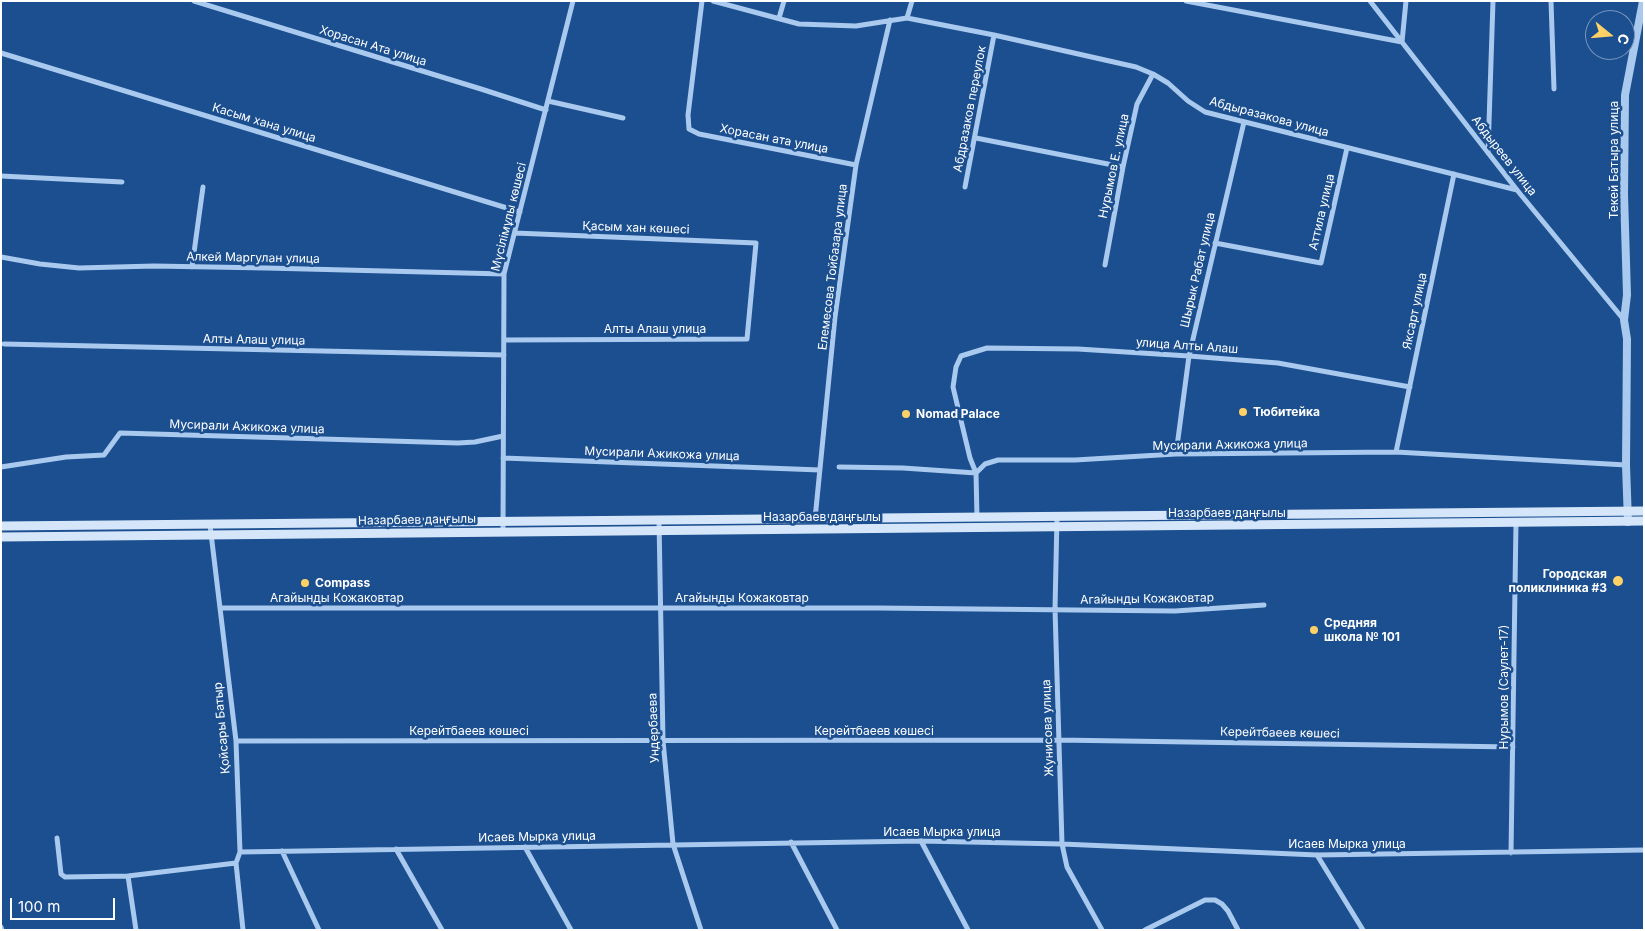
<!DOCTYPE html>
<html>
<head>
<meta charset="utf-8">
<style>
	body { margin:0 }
	#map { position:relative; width:1645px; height:931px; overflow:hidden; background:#1b4f8f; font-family:Inter,sans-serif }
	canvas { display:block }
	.frame { position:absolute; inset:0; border:2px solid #fff; pointer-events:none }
	.north { position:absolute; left:1585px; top:10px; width:50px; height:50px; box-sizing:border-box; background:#1b4f8f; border:1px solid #7695bc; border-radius:50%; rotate:107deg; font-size:14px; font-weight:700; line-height:20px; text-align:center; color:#fff }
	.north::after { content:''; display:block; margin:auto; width:18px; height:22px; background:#ffd166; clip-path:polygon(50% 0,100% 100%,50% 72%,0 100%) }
	.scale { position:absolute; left:10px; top:898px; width:105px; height:22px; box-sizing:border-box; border:2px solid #fff; border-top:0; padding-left:6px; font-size:15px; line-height:18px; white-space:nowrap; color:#fff; -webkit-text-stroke:4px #1b4f8f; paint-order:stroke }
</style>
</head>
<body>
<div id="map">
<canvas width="1645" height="931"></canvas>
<div class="frame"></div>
<div class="north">С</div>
<div class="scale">100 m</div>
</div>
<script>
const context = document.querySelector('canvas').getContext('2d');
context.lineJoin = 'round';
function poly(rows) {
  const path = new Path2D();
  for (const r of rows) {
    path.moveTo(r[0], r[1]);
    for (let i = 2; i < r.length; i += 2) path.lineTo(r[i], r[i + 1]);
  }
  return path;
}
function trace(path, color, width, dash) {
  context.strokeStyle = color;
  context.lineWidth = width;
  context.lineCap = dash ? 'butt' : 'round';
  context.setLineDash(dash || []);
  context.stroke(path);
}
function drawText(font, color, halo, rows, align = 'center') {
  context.font = font + ' Inter,sans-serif';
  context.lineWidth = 5;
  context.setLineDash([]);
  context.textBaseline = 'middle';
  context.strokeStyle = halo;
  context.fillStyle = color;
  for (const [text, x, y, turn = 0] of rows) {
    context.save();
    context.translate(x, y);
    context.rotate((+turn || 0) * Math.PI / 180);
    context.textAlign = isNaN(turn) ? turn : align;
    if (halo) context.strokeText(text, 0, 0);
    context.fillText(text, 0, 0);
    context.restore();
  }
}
const minor = poly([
	[194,1,481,89,546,110],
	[702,1,688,115,689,129,699,134,856,165],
	[713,1,799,24,856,26,907,18,994,35,1136,67,1153,74,1168,83,1188,101,1205,112,1517,190],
	[1186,1,1402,42,1406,1],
	[1370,1,1517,190,1624,320],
	[1551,1,1554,89],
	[779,18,784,1],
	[907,18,912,1],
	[1,53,520,212],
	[548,101,623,118],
	[976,138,1123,167],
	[1488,153,1493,1],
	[1,176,122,182],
	[965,187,994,35],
	[1215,243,1321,263,1347,148],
	[1,257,40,264,79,268,154,266,266,268,504,274],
	[1105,265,1123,167,1137,104,1153,74],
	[192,267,203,187],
	[504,340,747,339,756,243,515,233],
	[4,344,504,355],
	[1396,452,1454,174],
	[1176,454,1189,356,1244,122],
	[503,458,820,470],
	[1,467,66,457,104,455,120,433,458,443,475,442,503,436],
	[839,467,903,468,976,473,985,464,998,460,1075,460,1176,454,1396,452,1626,465],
	[1057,517,1055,609,1062,844,1067,867,1102,930],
	[977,518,976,473,970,458,953,387,956,367,961,356,987,348,1078,349,1189,356,1278,363,1410,387],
	[815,519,835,317,856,165,890,20],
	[659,521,663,741,673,844,701,930],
	[210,525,236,741,240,852,236,863,243,930],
	[503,532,504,274,573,1],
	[220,608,877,608,1175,611,1264,605],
	[236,741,1058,740,1513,747],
	[57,838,61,874,65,877,128,876],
	[921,841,968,930],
	[791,842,837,930],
	[525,847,571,930],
	[396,849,442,930],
	[282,851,319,930],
	[240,852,921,841,1062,844,1317,855,1644,850],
	[1511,853,1516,522],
	[1317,855,1363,930],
	[1,927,2,930],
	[136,930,128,876,236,863],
	[1145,930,1205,900,1215,900,1222,904,1228,911,1238,930]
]);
const tertiary = poly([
	[1628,522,1626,465,1627,339,1624,320,1627,295,1624,194,1625,95,1643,1]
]);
const secondary = poly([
	[1,526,1644,511],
	[1,537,1644,521]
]);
const markers = [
	[1243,412,5,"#ffd166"],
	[906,414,5,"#ffd166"],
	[1618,581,6,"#ffd166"],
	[305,583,5,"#ffd166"],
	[1314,630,5,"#ffd166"]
];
const streetNames = [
	["Хорасан Ата улица",373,46,17],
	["Абдразаков переулок",970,109,-79],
	["Абдыразакова улица",1269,117,15],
	["Касым хана улица",264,123,17],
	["Хорасан ата улица",774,139,11],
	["Абдыреев улица",1504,156,52],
	["Текей Батыра улица",1614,160,-90],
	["Нурымов Е. улица",1114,166,-78],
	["Аттила улица",1322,212,-77],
	["Мүсілімұлы көшесі",509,217,-76],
	["Қасым хан көшесі",636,228,2],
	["Алкей Маргулан улица",253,258,1],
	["Елемесова Тойбазара улица",833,267,-83],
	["Шырык Рабат улица",1198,270,-77],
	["Яксарт улица",1415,311,-78],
	["Алты Алаш улица",655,329],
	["Алты Алаш улица",254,340,1],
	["улица Алты Алаш",1187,346,4],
	["Мусирали Ажикожа улица",247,427,2],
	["Мусирали Ажикожа улица",1230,445,-1],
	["Мусирали Ажикожа улица",662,454,2],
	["Назарбаев даңғылы",1227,513],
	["Назарбаев даңғылы",822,517],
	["Назарбаев даңғылы",417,520,-1],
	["Агайынды Кожаковтар",337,598],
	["Агайынды Кожаковтар",742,598],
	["Агайынды Кожаковтар",1147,599,-1],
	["Нурымов (Саулет-17)",1504,687,-90],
	["Қойсары Батыр",222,728,-95],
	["Ундербаева",654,728,-92],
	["Жунисова улица",1048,728,-92],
	["Керейтбаеев көшесі",469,731],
	["Керейтбаеев көшесі",874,731],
	["Керейтбаеев көшесі",1280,733,1],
	["Исаев Мырка улица",942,832],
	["Исаев Мырка улица",537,837,-1],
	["Исаев Мырка улица",1347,844]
];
const poiNames = [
	["Тюбитейка",1253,412],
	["Nomad Palace",916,414],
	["Городская",1607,574,"right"],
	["поликлиника #3",1607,588,"right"],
	["Compass",315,583],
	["Средняя",1324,623],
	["школа № 101",1324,637]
];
trace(minor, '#a9c9ee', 5);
trace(tertiary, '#a9c9ee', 8);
trace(secondary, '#d6e6fa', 9);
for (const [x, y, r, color] of markers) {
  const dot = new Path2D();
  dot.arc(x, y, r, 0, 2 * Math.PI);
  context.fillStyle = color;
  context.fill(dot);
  trace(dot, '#1b4f8f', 2);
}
drawText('12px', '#fff', '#1b4f8f', streetNames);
drawText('bold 12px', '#fff', '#1b4f8f', poiNames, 'left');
</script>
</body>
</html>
